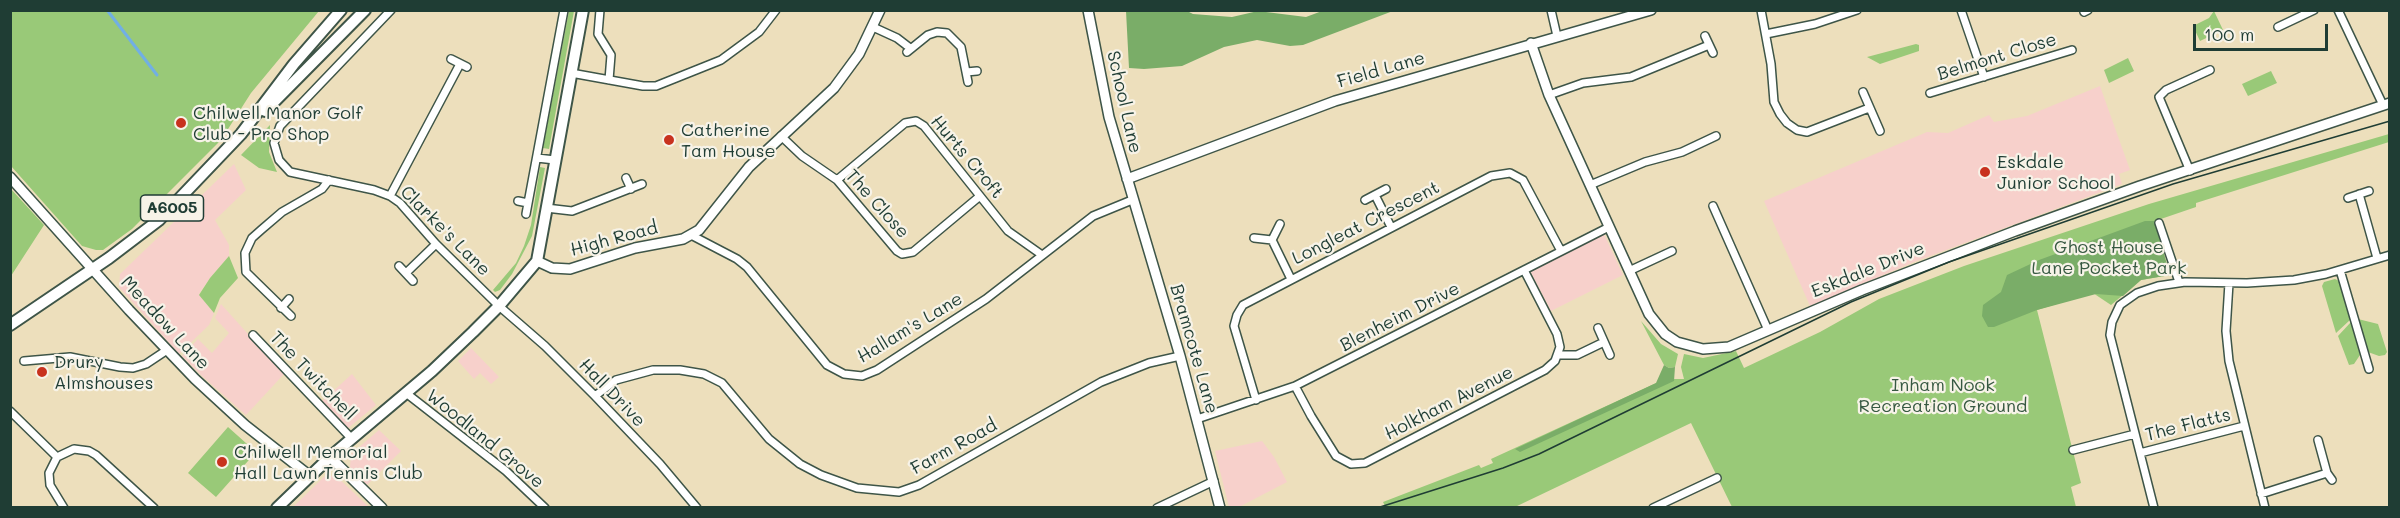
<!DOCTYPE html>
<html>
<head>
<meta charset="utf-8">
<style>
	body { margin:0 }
	#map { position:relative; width:2400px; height:518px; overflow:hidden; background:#eddfbc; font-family:Mali,sans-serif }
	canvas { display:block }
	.frame { position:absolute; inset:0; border:12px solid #1f3d34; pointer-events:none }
	.scale { position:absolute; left:2193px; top:24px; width:135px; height:27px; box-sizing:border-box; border:3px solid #1f3d34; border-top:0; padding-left:8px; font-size:18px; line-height:21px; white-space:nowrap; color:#1f3d34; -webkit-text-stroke:4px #f7f3e8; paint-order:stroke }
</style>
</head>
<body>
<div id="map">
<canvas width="2400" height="518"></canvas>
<div class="frame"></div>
<div class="scale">100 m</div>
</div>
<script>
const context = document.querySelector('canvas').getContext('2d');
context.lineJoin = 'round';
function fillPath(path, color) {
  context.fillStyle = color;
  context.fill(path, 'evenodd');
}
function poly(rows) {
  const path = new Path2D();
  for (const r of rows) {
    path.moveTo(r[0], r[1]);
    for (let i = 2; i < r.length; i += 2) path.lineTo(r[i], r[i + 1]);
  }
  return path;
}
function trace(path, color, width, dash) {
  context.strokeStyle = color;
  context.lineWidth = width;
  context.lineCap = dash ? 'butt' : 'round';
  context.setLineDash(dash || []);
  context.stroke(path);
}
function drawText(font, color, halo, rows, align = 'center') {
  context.font = font + ' Mali,sans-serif';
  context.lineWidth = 4.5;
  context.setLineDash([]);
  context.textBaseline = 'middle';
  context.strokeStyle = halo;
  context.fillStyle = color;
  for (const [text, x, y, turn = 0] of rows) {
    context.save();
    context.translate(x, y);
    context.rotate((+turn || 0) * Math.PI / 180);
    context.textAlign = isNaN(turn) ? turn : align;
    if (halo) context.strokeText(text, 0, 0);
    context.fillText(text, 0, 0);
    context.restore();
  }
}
const built = poly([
	[2100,86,2130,170,2119,174,2122,184,1914,262,1810,306,1764,201,1927,132,1948,133,1989,115,1994,122,2027,116],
	[234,164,246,190,215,220,229,245,229,256,210,278,199,294,214,313,209,325,179,354,119,287,120,274],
	[1603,232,1623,275,1551,311,1529,269],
	[221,304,284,374,246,415,202,376,182,356,198,339,212,353,229,333,215,318],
	[471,348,499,377,491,384,480,373,474,379,458,361],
	[352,374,376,405,347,429,320,403],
	[379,430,401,451,367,485,350,467,351,454],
	[1262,441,1274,457,1287,482,1239,507,1229,507,1215,451],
	[326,475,337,477,369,507,293,507]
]);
const green = poly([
	[10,11,11,10,319,11,251,93,221,140,132,229,103,250,96,250,82,246,11,166],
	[569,11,574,11,549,149,543,148],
	[2214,11,2223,30,2200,41,2193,26,2209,18],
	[1916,44,1919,45,1919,51,1880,64,1867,57],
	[2128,58,2134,71,2109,83,2104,70],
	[2271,71,2277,83,2248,96,2242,84],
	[270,125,269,152,277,172,259,168,241,155],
	[2389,134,2389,142,2196,203,2196,207,2155,221,2170,275,2141,280,2111,305,2093,293,2037,310,2081,483,2071,487,2076,507,1732,507,1691,423,1515,507,1386,508,1383,502,1479,465,1481,468,1493,463,1491,459,1665,379,1684,379,1681,367,1684,354,1703,358,1736,351,1744,368,1820,332,1879,299,1964,266,2149,204],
	[540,167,545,168,532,236,512,274,500,290,495,292,493,290,516,263,524,246,531,225],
	[11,189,44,225,11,276],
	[229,256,238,278,220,298,214,313,199,295,210,278],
	[2335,279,2339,281,2350,320,2336,333,2322,286,2324,282],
	[2358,319,2378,324,2387,352,2385,355,2379,356,2368,352],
	[1641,321,1661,344,1678,354,1675,367,1669,368,1664,365],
	[2351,322,2360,355,2354,364,2349,365,2338,336],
	[228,427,256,452,216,497,188,473]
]);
const forest = poly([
	[1126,11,1187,11,1193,14,1232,17,1258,11,1306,17,1322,11,1393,11,1303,45,1290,46,1257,40,1224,47,1182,66,1144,69,1129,68],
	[2145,221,2154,221,2170,275,2141,280,2123,296,2096,294,2037,310,1994,327,1988,327,1982,316,1983,305,2001,292,2007,275,2039,260],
	[1664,365,1669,368,1675,367,1674,381,1520,452,1515,449,1656,383]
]);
const stream = poly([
	[107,10,157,75]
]);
const minor = poly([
	[391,10,280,126,274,143,279,160,290,172,374,190,390,196,400,203,436,244,499,306,545,346,595,396,660,464,697,508],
	[600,10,598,34,611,55,609,80],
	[1551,10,1557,36],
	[1761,10,1771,64,1774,102,1780,114,1787,123,1797,130,1807,132,1869,108],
	[1961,10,1984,77],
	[2338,10,2383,105],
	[2084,12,2088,10],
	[873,27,897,38,910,48],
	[2278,27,2314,10],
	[1766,34,1815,24,1857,10],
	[1705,36,1713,53],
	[907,52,928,35,937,32,947,33,961,47,968,82],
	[451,59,467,67],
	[966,72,977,71],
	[571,73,643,86,656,86,721,60,759,32,776,10],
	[1863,92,1880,131],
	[1930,93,2072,50],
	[1549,95,1583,83,1631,77,1709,45],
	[781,136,802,156,837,180,897,251,902,254,913,252,980,196],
	[537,158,555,160],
	[2190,171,2159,97,2166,90,2210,70],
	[626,178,631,189],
	[837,180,905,123,916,121,924,126,1008,231,1042,255],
	[1590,185,1645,162,1682,152,1716,136],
	[2359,194,2377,258],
	[1375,195,1391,227],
	[390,196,460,64],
	[2348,198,2369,191],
	[1365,200,1386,189],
	[518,201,528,203],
	[1713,206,1768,330],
	[546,208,572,211,642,184],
	[526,214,564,10],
	[2159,223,2179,282],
	[691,235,737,259,747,267,827,365,844,374,862,376,877,370,986,299,1093,216,1132,200],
	[1254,238,1272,240,1280,224],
	[1272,240,1291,279],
	[399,266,413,281],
	[2340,270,2369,369],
	[1629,271,1672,251],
	[406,273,436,244],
	[2229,283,2226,331,2229,361,2265,508],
	[281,308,289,299],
	[291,316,246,272,245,253,252,238,261,230,282,212,322,189,329,180],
	[1598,328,1610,355],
	[253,335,352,439],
	[1558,355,1577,355,1604,342],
	[24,361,70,357,120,367,133,368,146,364,167,350],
	[1295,386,1311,416,1336,456,1351,464,1365,463,1545,370,1555,361,1560,347,1557,334,1524,270],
	[406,393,506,471,545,508],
	[595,396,616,380,653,370,680,370,704,374,722,383,769,439,800,464,821,475,857,488,899,492,919,485,1101,382,1149,363,1180,356],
	[1256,400,1234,326,1237,315,1243,305,1491,176,1510,173,1523,180,1561,251],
	[10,411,57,457],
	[1197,419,1295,386,1609,227],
	[2318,440,2327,473,2332,480],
	[2073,450,2135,434],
	[2140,453,2244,426],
	[2261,494,2327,473],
	[64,508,50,485,49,473,57,457,74,449,89,451,96,455,154,508],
	[1157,508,1214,481],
	[1653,508,1717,478],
	[2154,508,2110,335,2112,322,2120,305,2137,293,2158,286,2185,282,2247,283,2294,280,2326,274,2390,255]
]);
const tertiary = poly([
	[1088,10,1109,117,1180,356,1220,508],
	[1531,43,1549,95,1649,314,1665,334,1677,342,1703,349,1729,347,1862,290,2015,231,2140,186,2390,103],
	[10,177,129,310,195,379,245,425,310,476],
	[1127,179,1335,101,1651,10],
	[537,261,552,268,570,269,635,248,683,239,699,230,749,167,834,88,859,54,880,10],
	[330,457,382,508]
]);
const secondary = poly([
	[277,508,330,457,432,371,473,332,499,306,537,261,583,10]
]);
const primary = poly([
	[265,111,365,10],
	[10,325,109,258,159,220,241,134,294,64,341,10]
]);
const tram = poly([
	[1377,508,1503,468,1539,454,1851,302,1949,262,2173,184,2390,121]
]);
const markers = [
	[181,123,6,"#c8321e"],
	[669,140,6,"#c8321e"],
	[1985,172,6,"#c8321e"],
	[42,372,6,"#c8321e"],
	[222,462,6,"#c8321e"]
];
const shields = [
	[172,208,63]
];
const shieldNames = [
	["A6005",172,208]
];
const streetNames = [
	["Belmont Close",1997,57,-17],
	["Field Lane",1381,70,-16],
	["School Lane",1124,102,77],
	["Hurts Croft",967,157,50],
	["The Close",877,204,48],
	["Longleat Crescent",1366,223,-27],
	["Clarke's Lane",445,231,45],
	["High Road",614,239,-15],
	["Eskdale Drive",1868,270,-22],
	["Blenheim Drive",1400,317,-27],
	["Meadow Lane",165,323,47],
	["Hallam's Lane",910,328,-31],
	["Bramcote Lane",1194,349,74],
	["The Twitchell",313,376,46],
	["Hall Drive",612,393,46],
	["Holkham Avenue",1449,403,-27],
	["The Flatts",2188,425,-14],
	["Woodland Grove",485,439,39],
	["Farm Road",954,447,-29]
];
const poiNames = [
	["Chilwell Manor Golf",193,113],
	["Club - Pro Shop",193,134],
	["Catherine",681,130],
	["Tam House",681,151],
	["Eskdale",1997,162],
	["Junior School",1997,183],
	["Drury",54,362],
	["Almshouses",54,383],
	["Chilwell Memorial",234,452],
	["Hall Lawn Tennis Club",234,473]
];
const parkNames = [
	["Ghost House",2109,247],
	["Lane Pocket Park",2109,268],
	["Inham Nook",1943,385],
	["Recreation Ground",1943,406]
];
fillPath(built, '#f7d0cb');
fillPath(green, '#99c978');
fillPath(forest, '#7aad68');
trace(stream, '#71afe4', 3);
trace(minor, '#3e5548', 10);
trace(tertiary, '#3e5548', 12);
trace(secondary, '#3e5548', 14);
trace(primary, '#3e5548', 14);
trace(minor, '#fff', 7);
trace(tertiary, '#fff', 9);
trace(secondary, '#fff', 10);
trace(primary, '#fff', 10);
trace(tram, '#1f3d34', 1.5);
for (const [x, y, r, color] of markers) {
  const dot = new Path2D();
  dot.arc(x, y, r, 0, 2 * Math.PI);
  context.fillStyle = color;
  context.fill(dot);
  trace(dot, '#f7f3e8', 2);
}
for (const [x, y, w] of shields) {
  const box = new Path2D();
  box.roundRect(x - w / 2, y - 13, w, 26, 4.5);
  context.fillStyle = '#f7f3e8';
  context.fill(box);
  trace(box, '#1f3d34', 1.5);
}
drawText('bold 16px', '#1f3d34', null, shieldNames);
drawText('18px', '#1f3d34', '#f7f3e8', streetNames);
drawText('18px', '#1f3d34', '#f7f3e8', poiNames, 'left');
drawText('18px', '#375942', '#f7f3e8', parkNames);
</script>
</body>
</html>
